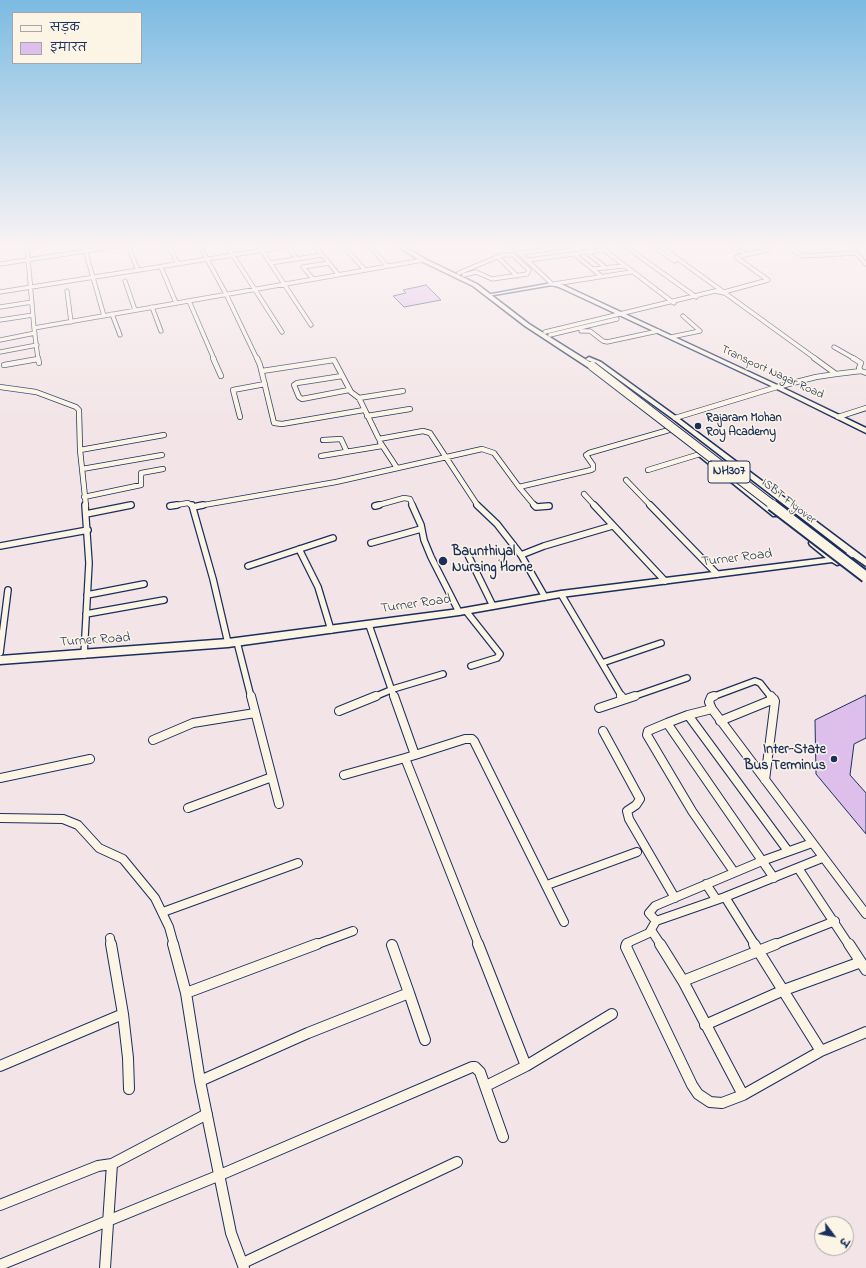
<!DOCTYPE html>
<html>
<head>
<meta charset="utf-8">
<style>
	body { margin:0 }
	#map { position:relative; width:866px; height:1268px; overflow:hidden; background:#f3e5e7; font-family:"Indie Flower","Playpen Sans Deva",sans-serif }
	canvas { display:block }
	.legend { position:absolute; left:12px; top:12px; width:130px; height:52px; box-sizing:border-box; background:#fcf5e5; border:1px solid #a2a6af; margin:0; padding:5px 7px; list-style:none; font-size:12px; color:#1b2f5e }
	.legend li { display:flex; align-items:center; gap:8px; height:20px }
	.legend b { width:20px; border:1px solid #a2a6af }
	.north { position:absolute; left:814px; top:1216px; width:40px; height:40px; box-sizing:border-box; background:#fcf5e5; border:1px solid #a2a6af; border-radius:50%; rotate:122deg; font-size:11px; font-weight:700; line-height:16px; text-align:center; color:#1b2f5e }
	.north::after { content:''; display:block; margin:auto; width:14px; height:18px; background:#1b2f5e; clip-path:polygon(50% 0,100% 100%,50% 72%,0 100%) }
</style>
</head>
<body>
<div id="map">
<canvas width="866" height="1268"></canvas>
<ul class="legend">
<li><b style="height:5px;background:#fcf5e5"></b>सड़क</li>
<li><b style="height:11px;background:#debfec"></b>इमारत</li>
</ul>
<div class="north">उ</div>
</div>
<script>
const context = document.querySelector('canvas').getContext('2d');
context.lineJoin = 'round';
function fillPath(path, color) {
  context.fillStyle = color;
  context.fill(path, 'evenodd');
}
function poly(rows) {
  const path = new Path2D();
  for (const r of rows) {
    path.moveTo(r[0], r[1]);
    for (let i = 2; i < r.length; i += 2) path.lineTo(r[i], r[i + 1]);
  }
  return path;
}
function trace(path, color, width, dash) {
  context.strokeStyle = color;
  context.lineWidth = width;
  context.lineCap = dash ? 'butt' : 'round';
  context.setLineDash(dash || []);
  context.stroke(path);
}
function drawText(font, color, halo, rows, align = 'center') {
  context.font = font + ' "Indie Flower",sans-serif';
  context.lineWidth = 3;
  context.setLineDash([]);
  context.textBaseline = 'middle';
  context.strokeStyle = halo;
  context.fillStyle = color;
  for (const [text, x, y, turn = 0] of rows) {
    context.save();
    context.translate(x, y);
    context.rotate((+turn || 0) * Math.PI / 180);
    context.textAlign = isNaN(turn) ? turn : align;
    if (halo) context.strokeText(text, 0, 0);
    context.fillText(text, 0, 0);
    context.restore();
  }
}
const building = poly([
	[426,285,441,300,404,307,393,296,406,293,403,290,426,285],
	[866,695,866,738,854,744,850,775,866,793,866,834,816,774,815,720,866,695]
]);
const streetFar4 = poly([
	[27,246,34,328,38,359],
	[84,246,104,316],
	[128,246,138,270],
	[169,246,178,264],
	[200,246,226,294,257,359],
	[227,246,282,332],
	[259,246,311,325],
	[287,246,297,259],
	[315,246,338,274],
	[343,246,365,270],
	[370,246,387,266],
	[512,246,552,284],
	[599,246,674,303],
	[625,246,696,297],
	[652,246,675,261],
	[660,246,816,359],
	[732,246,746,254],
	[787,246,803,256,856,253],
	[855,246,856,253,866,264],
	[27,248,39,246],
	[586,252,606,268],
	[520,253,572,246],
	[573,253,601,276],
	[498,257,517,276],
	[528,260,603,250],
	[270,263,322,255],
	[0,264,119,246],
	[161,267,176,303],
	[593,269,623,266],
	[459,273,502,255,513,255,529,270,527,274,492,279,476,272,464,275],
	[313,279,303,267,329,263],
	[125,281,135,310],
	[554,284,631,272],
	[67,291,71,322],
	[0,292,290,246],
	[724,292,768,280,736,257,767,250,769,248,767,246],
	[189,301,214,359],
	[0,307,32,302],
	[152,307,161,331],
	[112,314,120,335],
	[0,320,33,315],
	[34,328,423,260],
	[581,331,590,331,603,341,607,342,658,331],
	[545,332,715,291,724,293],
	[550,335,617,319],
	[671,337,700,331,683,316],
	[0,340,35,333],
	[834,347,855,359],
	[0,352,37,345]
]);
const streetFar3 = poly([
	[38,358,39,363],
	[213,358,221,376],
	[257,358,260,365,274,423,282,424,364,410],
	[853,358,861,363,859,368,861,371],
	[4,365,38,359],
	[262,371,334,360,351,392,359,398,379,439,423,431,430,433,478,506],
	[836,374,861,371,866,373],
	[342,376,297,383,294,385,299,397,302,399,349,390],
	[0,387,36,392,76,407,79,410,80,450,86,506],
	[359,398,403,391],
	[367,416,410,409],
	[240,417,233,390,265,384],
	[838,417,866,408],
	[675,418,777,387,816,377,836,374,814,358],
	[323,440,341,439,347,452],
	[380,442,397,468],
	[80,450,164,435],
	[321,456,382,446],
	[82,469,162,455],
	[648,470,700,454],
	[626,480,651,506],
	[584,494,595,506],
	[84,497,141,485,141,473,163,469],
	[126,506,131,505],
	[171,506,188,503,192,506],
	[198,506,336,482,482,449,494,453,519,487],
	[375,506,404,498,410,499,413,506],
	[535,506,519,487,591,470,593,469,593,465,586,455,589,453,669,430]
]);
const streetFar2 = poly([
	[192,505,213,579,228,643],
	[412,505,421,525,424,540,431,557,459,612],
	[477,505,497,524,521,555,545,597],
	[534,505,536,507,549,506],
	[594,505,665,581],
	[650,505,717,574],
	[170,506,177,505],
	[375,506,379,505],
	[193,507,203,505],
	[86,514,131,505],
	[371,543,421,529],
	[0,546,88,530],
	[299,549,318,587,331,630],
	[466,551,493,606],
	[521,555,544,546,612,526],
	[248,566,333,538],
	[561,594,622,697],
	[87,595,144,584],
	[466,611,500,654,497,658,471,666],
	[86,614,164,600],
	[369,625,394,697],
	[237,642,251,697],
	[0,653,8,590],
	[84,655,89,563,85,505],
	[602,663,661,643],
	[374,697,393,689,443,674],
	[632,697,687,678],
	[712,697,755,681,760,683,771,697]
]);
const streetFar1 = poly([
	[251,696,279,804],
	[394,696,415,755,465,739,472,739,474,741,564,922],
	[621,696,623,699],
	[714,696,711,697,709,702,712,709,866,914],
	[599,708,635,696],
	[712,709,688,715,667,723,648,731,647,735,692,811,734,872],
	[339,711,376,696],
	[688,715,788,851],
	[720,721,774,699],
	[667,723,774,878],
	[603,731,640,799,636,805,627,811,629,819,675,898],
	[153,740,193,723,255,713],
	[415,755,405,758,479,945],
	[344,775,405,758],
	[0,778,90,759],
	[765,780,775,701,771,696],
	[188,808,272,777],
	[0,818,63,819,78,825,99,848,123,859,155,898,169,927,174,945],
	[798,868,849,945],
	[706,884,716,899],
	[547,885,637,852],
	[725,897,755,945],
	[163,912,298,863],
	[656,921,649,913,655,906,762,861,812,843],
	[656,921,725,897,822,858],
	[651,930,661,945],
	[110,938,111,945],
	[315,945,353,931],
	[626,945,627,943,649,933,656,921],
	[774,945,835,921]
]);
const street = poly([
	[111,944,123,1014,128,1058,129,1089],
	[173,944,186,993,200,1081,231,1233,244,1268],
	[478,944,526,1066],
	[627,944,626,947,692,1085,698,1094,710,1102,722,1103,743,1095,821,1051,866,1032],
	[660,944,683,981,743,1095],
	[754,944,821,1051],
	[849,944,866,970],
	[683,981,776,944],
	[186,993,317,944],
	[409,993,425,1040],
	[705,1025,784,990,861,962],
	[0,1066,123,1014],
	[200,1081,308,1033,409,993,392,945],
	[486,1086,526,1066,612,1014],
	[0,1205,98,1166,112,1164,207,1114],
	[243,1263,457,1162],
	[0,1265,220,1175,472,1067,475,1067,480,1072,503,1137],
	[105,1268,112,1164]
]);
const secondary = poly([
	[552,283,563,285,773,383,866,428,866,433,769,385,559,287,552,285,488,296,486,295,552,283],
	[589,357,601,362,677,417,866,559,866,566,853,557,840,560,841,562,840,564,837,565,832,562,561,597,459,615,228,647,0,664,0,656,228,639,459,609,561,591,826,558,810,545,809,543,810,541,813,540,835,556,847,553,673,419,597,364,587,360,586,359,589,357],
	[701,453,779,512,779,516,773,516,699,456,698,455,701,453]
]);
const highway = poly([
	[397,246,404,246,425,259,477,284,529,324,596,366,592,368,589,368,525,326,473,286,421,261,397,246]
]);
const highwayBridgeFar1 = poly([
	[592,366,774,506]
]);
const highwayBridge = poly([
	[772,505,866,577]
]);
const markers = [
	[698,426,4,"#1b2f5e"],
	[443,561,5,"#1b2f5e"],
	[834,759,4,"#1b2f5e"]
];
const farStreetnames = [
	["Transport Nagar Road",772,373,25],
	["ISBT Flyover",788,502,38]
];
const farPoinames = [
	["Rajaram Mohan",706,419],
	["Roy Academy",706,433]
];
const shields = [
	[729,472,42]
];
const shieldNames = [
	["NH307",729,472]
];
const poiNames = [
	["Baunthiyal",452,553],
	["Nursing Home",452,569],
	["Inter-State",826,751,"right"],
	["Bus Terminus",826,767,"right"]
];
const streetNames = [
	["Turner Road",737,559,-7],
	["Turner Road",416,605,-8],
	["Turner Road",95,641,-4]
];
fillPath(building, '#debfec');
trace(building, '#1b2f5e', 1);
trace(streetFar4, '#1b2f5e', 5);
trace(streetFar3, '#1b2f5e', 6);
trace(streetFar2, '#1b2f5e', 8);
trace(streetFar1, '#1b2f5e', 10);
trace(street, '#1b2f5e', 12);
trace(secondary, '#1b2f5e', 3);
trace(highway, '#1b2f5e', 3);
trace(streetFar4, '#fcf5e5', 3.5);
trace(streetFar3, '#fcf5e5', 4.5);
trace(streetFar2, '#fcf5e5', 5.5);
trace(streetFar1, '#fcf5e5', 8);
trace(street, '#fcf5e5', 10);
fillPath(secondary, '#fcf5e5');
fillPath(highway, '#fcf5e5');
trace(highwayBridgeFar1, '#1b2f5e', 10, []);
trace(highwayBridge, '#1b2f5e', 14, []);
trace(highwayBridgeFar1, '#fcf5e5', 8);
trace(highwayBridge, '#fcf5e5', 10);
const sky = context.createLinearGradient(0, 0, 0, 424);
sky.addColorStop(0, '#7cbbe2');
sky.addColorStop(0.58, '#faf3f4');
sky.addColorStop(1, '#faf3f400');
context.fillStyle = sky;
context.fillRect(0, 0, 866, 424);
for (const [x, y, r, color] of markers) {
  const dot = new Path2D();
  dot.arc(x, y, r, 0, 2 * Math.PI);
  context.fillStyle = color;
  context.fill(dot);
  trace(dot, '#fcf5e5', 1.5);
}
drawText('12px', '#1b2f5e', '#fcf5e5', farStreetnames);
drawText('bold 12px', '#1b2f5e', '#fcf5e5', farPoinames, 'left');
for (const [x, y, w] of shields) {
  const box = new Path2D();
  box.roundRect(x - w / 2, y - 11, w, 22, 3);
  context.fillStyle = '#fcf5e5';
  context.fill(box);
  trace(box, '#1b2f5e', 1);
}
drawText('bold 13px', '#1b2f5e', null, shieldNames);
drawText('bold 14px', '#1b2f5e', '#fcf5e5', poiNames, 'left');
drawText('14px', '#1b2f5e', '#fcf5e5', streetNames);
</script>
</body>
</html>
